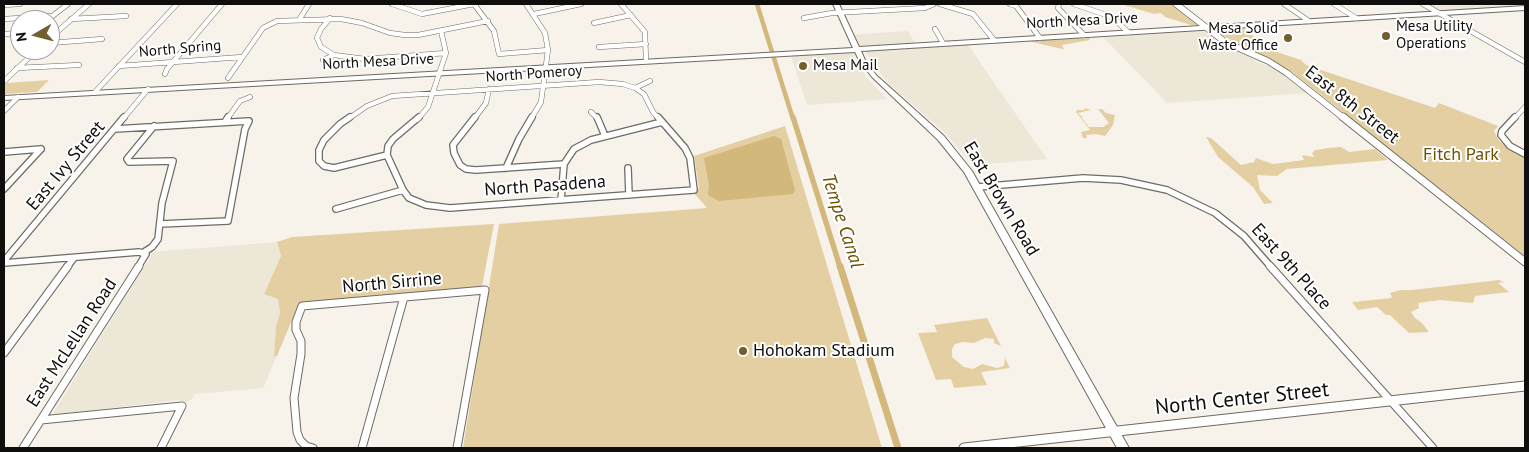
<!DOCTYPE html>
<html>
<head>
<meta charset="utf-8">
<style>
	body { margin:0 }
	#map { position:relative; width:1529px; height:452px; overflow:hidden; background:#f8f3ea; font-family:"PT Sans",sans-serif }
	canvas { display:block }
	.frame { position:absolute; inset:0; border:5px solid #100e0c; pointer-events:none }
	.north { position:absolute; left:10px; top:10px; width:50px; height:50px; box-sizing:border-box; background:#fff; border:1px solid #9f9f9e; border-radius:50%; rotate:262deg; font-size:14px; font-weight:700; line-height:20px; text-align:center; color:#100e0c }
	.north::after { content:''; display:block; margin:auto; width:18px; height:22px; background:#735e2d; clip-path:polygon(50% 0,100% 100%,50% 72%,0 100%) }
</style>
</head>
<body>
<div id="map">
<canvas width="1529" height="452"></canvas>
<div class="frame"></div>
<div class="north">N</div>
</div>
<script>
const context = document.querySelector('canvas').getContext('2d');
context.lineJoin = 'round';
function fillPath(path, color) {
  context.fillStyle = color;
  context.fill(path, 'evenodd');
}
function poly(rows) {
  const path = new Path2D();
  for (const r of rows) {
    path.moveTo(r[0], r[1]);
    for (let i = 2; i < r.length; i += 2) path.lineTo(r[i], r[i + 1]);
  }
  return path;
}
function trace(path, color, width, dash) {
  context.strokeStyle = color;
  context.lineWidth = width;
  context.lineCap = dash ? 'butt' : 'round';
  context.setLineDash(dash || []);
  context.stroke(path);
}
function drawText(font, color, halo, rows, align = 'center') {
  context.font = font + ' "PT Sans",sans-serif';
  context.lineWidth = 4;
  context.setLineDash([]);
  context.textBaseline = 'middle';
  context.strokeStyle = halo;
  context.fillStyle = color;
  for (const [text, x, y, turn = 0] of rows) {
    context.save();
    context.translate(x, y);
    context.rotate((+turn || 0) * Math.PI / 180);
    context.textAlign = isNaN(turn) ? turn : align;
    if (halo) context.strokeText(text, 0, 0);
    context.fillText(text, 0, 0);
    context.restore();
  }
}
const built = poly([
	[1426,4,1525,4,1525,5,1442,11],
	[908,31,916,45,856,49,850,35],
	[1204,31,1220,43,1282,73,1308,93,1167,103,1103,37],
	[968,45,1004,97,1047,159,973,165,946,134,890,85,873,64,865,51],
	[851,52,866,77,887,99,807,105,791,56],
	[277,242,281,256,264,294,278,299,280,313,276,326,274,356,277,356,263,388,195,394,192,399,187,402,178,400,54,415,53,413,151,256,151,252]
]);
const green = poly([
	[1121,4,1176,4,1202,25,1191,25,1165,17,1161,13,1154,14],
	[1243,28,1271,50,1301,60,1306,65,1435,108,1439,103,1498,126,1494,131,1499,141,1512,151,1525,156,1525,256,1292,72,1218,33,1218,30],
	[1089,38,1090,40,1062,45,1064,49,1062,49,1028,41],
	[49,80,37,92,4,94,4,85,6,83],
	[1084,108,1091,110,1078,113,1081,116,1084,116,1081,117,1089,127,1103,127,1109,123,1098,109,1102,109,1106,113,1115,115,1113,125,1105,136,1096,134,1086,135,1087,138,1083,138,1081,132,1090,130,1076,112,1077,110,1085,110],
	[785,126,882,448,463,448,499,224,707,208,694,193,699,188,694,156],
	[1206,137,1211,138,1241,165,1254,162,1256,158,1273,164,1304,160,1302,155,1314,157,1312,153,1315,150,1329,148,1341,147,1349,152,1375,149,1388,160,1287,169,1277,176,1257,175,1260,190,1273,203,1264,204,1253,187,1218,157],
	[494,224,482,286,302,305,297,308,277,356,274,356,276,326,280,313,278,299,264,294,281,256,277,242,292,237],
	[1499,280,1504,282,1498,283,1509,292,1475,296,1473,303,1440,300,1418,303,1419,308,1411,312,1415,318,1422,323,1429,332,1409,333,1390,315,1386,315,1377,307,1358,310,1352,302,1392,298,1390,293,1401,290,1412,290],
	[987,318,1001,346,994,343,994,339,985,338,974,343,963,342,955,344,952,349,952,357,964,367,973,369,982,364,997,368,1004,366,1005,358,1010,368,981,372,987,385,954,388,951,379,936,380,918,333,937,332,934,325]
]);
const water = poly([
	[774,136,781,139,795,190,793,194,719,201,708,195,709,186,704,158]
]);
const canalFar2 = poly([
	[757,4,793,119]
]);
const canalFar1 = poly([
	[793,117,840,267]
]);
const canal = poly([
	[840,266,898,448]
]);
const minorFar2 = poly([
	[392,4,422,14,474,4],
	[474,4,494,31,499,54,548,50],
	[526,4,545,33,548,50,541,102,531,119],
	[621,4,645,32,646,61],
	[940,4,973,14,994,40],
	[1010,4,1016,6,1040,38],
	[1059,4,1058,8,1084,35],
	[1074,4,1112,17,1128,32],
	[1284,4,1309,21],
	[1334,4,1356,18],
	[1423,4,1525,62],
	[4,5,20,4],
	[534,14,581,4],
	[50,18,68,4],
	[330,18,321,29,317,38,321,47,334,55,365,59,446,53],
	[804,18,832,13,925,8,934,4],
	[4,19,53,16],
	[71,19,126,16],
	[299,20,309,4],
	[594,23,631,15],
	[935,29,943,43],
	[4,34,20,33],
	[50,38,89,4],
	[50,43,102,39],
	[599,47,646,44],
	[323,60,334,55],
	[119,66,242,57],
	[17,68,79,65],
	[165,74,167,69,222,4],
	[228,78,263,28,277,21,341,19,362,23,390,33,405,35,418,35,488,21],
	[4,81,37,50],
	[650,81,635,88,644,94,653,112,659,119],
	[95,92,177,4],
	[4,111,18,97],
	[591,112,598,119],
	[123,119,148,89],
	[227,119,240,101,250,97],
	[348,119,367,106,392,96,599,82,623,84,635,88],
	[418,119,428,107,446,53,441,31],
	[474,119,486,103,489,89],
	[1514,119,1525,107]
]);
const minorFar1 = poly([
	[350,117,340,124,324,140,319,150,319,161,324,166,334,168,387,155],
	[419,117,393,139,388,146,387,155,403,190,409,198,426,205,450,208,694,190,690,158,685,148,658,117],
	[475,117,453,145,454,153,460,165,466,169,476,170,564,164],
	[597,117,605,136],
	[1515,117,1502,131,1501,135,1510,146,1525,154],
	[225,122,228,117],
	[115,129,249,121,245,129,228,221,160,224],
	[4,152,41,149],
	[506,168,519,139,532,117],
	[628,168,629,195],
	[978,187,1083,178,1121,180,1167,190,1215,213,1244,236,1271,267],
	[4,189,41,149],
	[561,200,564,164,574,149,591,140,662,122],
	[336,209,403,190],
	[144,252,152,247,158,239,162,203,173,161,129,162,127,159,154,126],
	[4,261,124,117],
	[4,263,139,252,146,254,138,267],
	[67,267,74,258]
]);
const minor = poly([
	[1270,266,1433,448],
	[4,353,68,266],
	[41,420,182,406],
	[23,448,139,266],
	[161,448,182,406],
	[313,448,306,446,300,440,297,432,294,398,301,354,301,341,296,330,296,322,302,306,485,290,457,448],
	[362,448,404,297]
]);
const tertiaryFar2 = poly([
	[1176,4,1225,42,1268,61,1287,73,1345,119]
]);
const tertiaryFar1 = poly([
	[1343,117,1525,262]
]);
const tertiary = poly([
	[964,448,1525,386]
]);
const secondary = poly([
	[833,4,839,4,859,47,1525,6,1525,10,861,51,865,60,876,75,944,136,972,171,1129,448,1117,448,964,172,938,140,872,77,859,60,855,52,4,100,4,96,853,48,833,4]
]);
const markers = [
	[1386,36,5,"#735e2d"],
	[1288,38,5,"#735e2d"],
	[803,66,5,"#735e2d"],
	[743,351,5,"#735e2d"]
];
const farStreetnames = [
	["North Mesa Drive",1082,21,-3],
	["North Spring",180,49,-5],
	["North Mesa Drive",378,62,-3],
	["North Pomeroy",534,74,-4]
];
const farPoinames = [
	["Mesa Utility",1396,27],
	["Operations",1396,44],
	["Mesa Solid",1278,29,"right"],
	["Waste Office",1278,46,"right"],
	["Mesa Mail",813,66]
];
const streetNames = [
	["East 8th Street",1352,105,38],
	["East Ivy Street",66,166,-50],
	["North Pasadena",545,186,-4],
	["East Brown Road",1001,199,59],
	["East 9th Place",1291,267,48],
	["North Sirrine",392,283,-5],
	["East McLellan Road",72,343,-57]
];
const parkNames = [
	["Fitch Park",1461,155]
];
const poiNames = [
	["Hohokam Stadium",753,351]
];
const waterNames = [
	["Tempe Canal",842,221,72]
];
const nearStreetnames = [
	["North Center Street",1242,399,-6]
];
fillPath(built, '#ede7d7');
fillPath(green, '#e4cfa2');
fillPath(water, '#d3b87b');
trace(canalFar2, '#d3b87b', 4.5);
trace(canalFar1, '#d3b87b', 5.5);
trace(canal, '#d3b87b', 7);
trace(minorFar2, '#6e6b63', 5.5);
trace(minorFar1, '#6e6b63', 8);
trace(minor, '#6e6b63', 9);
trace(tertiaryFar2, '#6e6b63', 7);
trace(tertiaryFar1, '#6e6b63', 9);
trace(tertiary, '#6e6b63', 11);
trace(secondary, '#6e6b63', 2);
trace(minorFar2, '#fff', 4.5);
trace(minorFar1, '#fff', 5.5);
trace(minor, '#fff', 7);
trace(tertiaryFar2, '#fff', 5.5);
trace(tertiaryFar1, '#fff', 7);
trace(tertiary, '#fff', 9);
fillPath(secondary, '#fff');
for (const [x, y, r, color] of markers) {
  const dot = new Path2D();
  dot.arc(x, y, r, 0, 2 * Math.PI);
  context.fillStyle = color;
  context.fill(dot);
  trace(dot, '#fff', 2);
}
drawText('15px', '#100e0c', '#fff', farStreetnames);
drawText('15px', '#100e0c', '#fff', farPoinames, 'left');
drawText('18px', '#100e0c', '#fff', streetNames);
drawText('18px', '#6c5202', '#fff', parkNames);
drawText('18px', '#100e0c', '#fff', poiNames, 'left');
drawText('italic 19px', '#6b5000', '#fff', waterNames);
drawText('21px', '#100e0c', '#fff', nearStreetnames);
</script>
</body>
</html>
